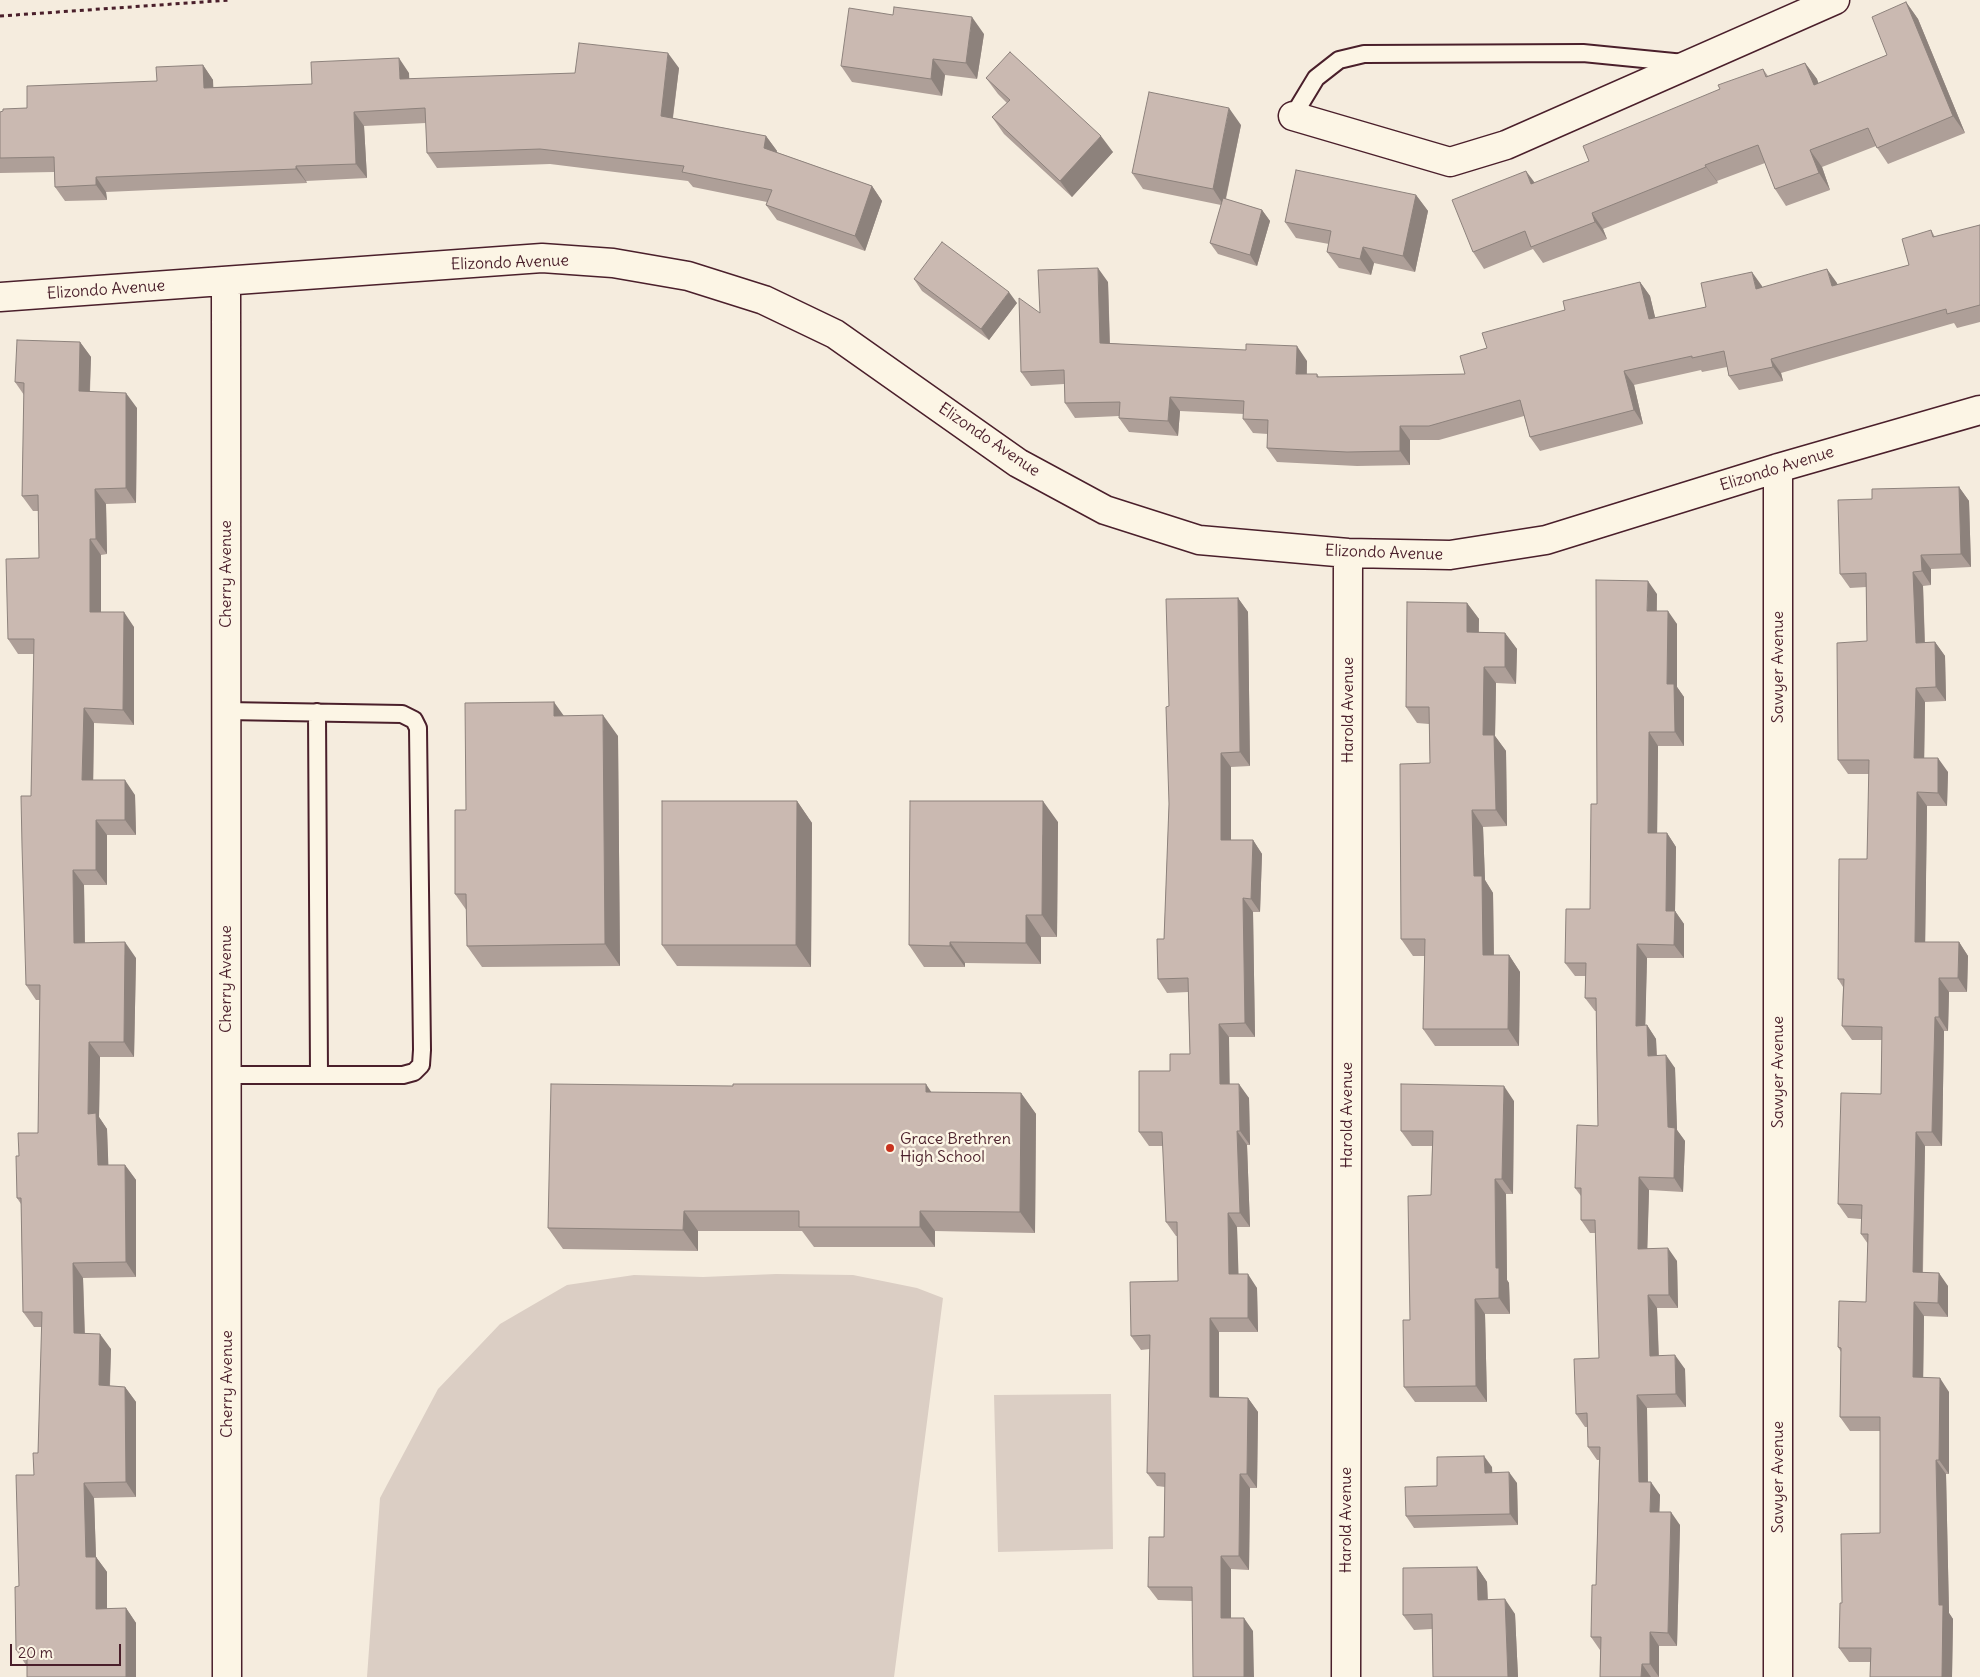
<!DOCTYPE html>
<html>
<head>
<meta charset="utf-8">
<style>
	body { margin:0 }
	#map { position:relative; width:1980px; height:1677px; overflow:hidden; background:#f5ecde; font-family:Delius,sans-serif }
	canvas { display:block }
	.scale { position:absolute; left:10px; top:1644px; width:111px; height:22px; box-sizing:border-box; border:2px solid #4a1f2b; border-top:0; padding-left:6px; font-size:15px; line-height:18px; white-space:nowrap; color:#4a1f2b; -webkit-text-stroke:4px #fcf5e5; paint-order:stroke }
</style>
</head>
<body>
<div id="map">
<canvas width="1980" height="1677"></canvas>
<div class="scale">20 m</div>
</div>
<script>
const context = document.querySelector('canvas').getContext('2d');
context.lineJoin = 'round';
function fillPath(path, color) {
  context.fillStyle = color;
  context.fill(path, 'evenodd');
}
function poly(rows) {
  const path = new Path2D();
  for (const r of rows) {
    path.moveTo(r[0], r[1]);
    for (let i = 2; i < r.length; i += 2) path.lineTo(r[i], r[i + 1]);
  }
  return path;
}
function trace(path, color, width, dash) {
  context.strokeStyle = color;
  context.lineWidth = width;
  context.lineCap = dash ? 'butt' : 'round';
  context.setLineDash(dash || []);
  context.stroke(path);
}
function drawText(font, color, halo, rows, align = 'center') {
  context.font = font + ' Delius,sans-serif';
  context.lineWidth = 5;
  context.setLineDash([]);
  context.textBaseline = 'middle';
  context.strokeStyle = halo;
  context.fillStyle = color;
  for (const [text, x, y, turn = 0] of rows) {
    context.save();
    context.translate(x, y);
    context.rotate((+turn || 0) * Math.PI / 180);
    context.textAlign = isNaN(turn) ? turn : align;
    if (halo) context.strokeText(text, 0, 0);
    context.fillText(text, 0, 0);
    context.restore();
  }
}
const green = poly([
	[776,1274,853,1275,917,1288,943,1298,894,1677,367,1677,380,1498,438,1389,500,1324,567,1285,634,1275,703,1277],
	[1111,1394,1113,1549,998,1552,994,1395]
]);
const path = poly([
	[0,16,231,0]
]);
const service = poly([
	[1293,116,1316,78,1339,60,1364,54,1583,53,1684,63],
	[226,711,402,714,414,720,418,728,422,1050,421,1065,414,1072,403,1075,226,1075],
	[317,712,319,1075]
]);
const minor = poly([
	[1293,116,1450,162,1506,145,1835,0],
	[226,281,227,1677],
	[0,297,542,258,613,263,688,276,764,300,835,334,1018,463,1105,510,1199,540,1348,553,1450,555,1546,540,1778,468,1980,410],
	[1778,468,1778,1677],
	[1346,1677,1348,553]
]);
const wall = poly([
	[1906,2,1918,19,1965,133,1888,164,1876,146,1822,167,1830,190,1786,206,1775,189,1765,163,1717,181,1718,183,1603,229,1607,239,1543,263,1533,249,1484,269,1473,252,1535,183,1589,161,1720,89,1763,69,1768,76,1805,63,1817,79,1818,84,1887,55],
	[984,34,977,79,945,75,942,96,852,82,841,66],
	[203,65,213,80,213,87,312,84,409,73,409,79,575,73,679,68,673,118,766,136,777,151,776,152,872,186,882,201,865,251,777,220,766,205,767,202,693,187,688,181,550,164,437,168,427,153,426,123,364,126,367,178,306,181,307,183,106,192,107,200,65,201,55,187,54,172,0,173,0,112,27,108,157,81],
	[986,78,1113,152,1072,197,1004,134,992,117,1007,103,998,94],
	[1241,125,1226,199,1262,210,1270,221,1257,266,1218,254,1210,243,1221,205,1143,189,1132,173],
	[1416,195,1428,211,1415,272,1374,263,1371,275,1339,268,1327,252,1329,244,1296,238,1285,222],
	[1980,225,1980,322,1957,328,1954,323,1781,373,1783,381,1739,390,1729,376,1727,367,1702,372,1701,370,1634,385,1643,424,1540,451,1530,437,1524,416,1439,440,1410,440,1410,465,1357,466,1277,462,1267,448,1268,434,1253,433,1243,419,1244,414,1180,411,1178,436,1129,432,1119,418,1119,416,1075,418,1065,403,1064,384,1031,386,1021,372,1040,313,1108,282,1110,343,1307,361,1307,374,1317,374,1319,377,1465,374,1487,348,1565,310,1640,282,1650,296,1655,318,1706,307,1762,286,1762,287,1837,283,1837,285,1909,265,1931,230,1935,237],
	[914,279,1017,303,989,340,922,291],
	[80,342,91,357,90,392,137,408,136,503,106,504,107,554,101,555,101,612,134,627,134,725,94,723,93,780,135,795,136,835,107,835,107,885,84,885,85,943,136,958,134,1057,100,1057,99,1117,107,1129,108,1165,125,1165,136,1180,136,1277,83,1278,85,1333,111,1349,110,1386,125,1387,136,1402,136,1497,94,1498,96,1557,107,1572,107,1609,126,1608,136,1623,136,1677,26,1665,16,1650,19,1586,34,1475,38,1453,42,1327,34,1327,23,1312,21,1204,17,1198,19,1156,38,1133,40,1000,36,1000,26,985,31,796,34,654,18,654,8,639,39,558,38,511,33,511,22,496,24,395,15,382],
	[1959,487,1969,501,1971,567,1931,569,1931,585,1923,586,1925,642,1935,642,1945,656,1946,701,1925,702,1924,758,1948,772,1947,806,1927,806,1925,942,1959,942,1968,956,1967,992,1949,992,1948,1031,1944,1031,1942,1146,1925,1146,1923,1272,1948,1286,1948,1317,1924,1316,1923,1378,1949,1392,1949,1474,1946,1474,1949,1613,1953,1619,1952,1677,1870,1677,1870,1662,1849,1662,1839,1648,1842,1603,1880,1533,1880,1431,1850,1431,1840,1417,1841,1352,1838,1347,1866,1302,1868,1244,1861,1234,1861,1219,1848,1218,1838,1204,1881,1094,1882,1040,1852,1040,1842,1026,1843,987,1838,979,1867,859,1869,774,1848,774,1838,760,1867,641,1866,587,1850,588,1840,574,1872,499],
	[1657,594,1657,611,1677,624,1677,687,1684,697,1684,746,1658,746,1657,833,1667,833,1676,847,1675,911,1684,924,1684,958,1647,958,1645,1025,1647,1025,1656,1039,1657,1055,1675,1068,1677,1130,1685,1141,1683,1192,1649,1190,1647,1248,1677,1261,1678,1308,1657,1308,1659,1356,1685,1369,1686,1407,1647,1408,1648,1482,1660,1495,1659,1512,1680,1525,1677,1646,1659,1646,1659,1677,1600,1677,1600,1650,1591,1637,1596,1585,1599,1460,1597,1460,1588,1447,1588,1427,1585,1427,1576,1414,1599,1358,1596,1233,1590,1233,1581,1220,1581,1196,1575,1188,1598,1126,1596,1011,1595,1011,1585,998,1586,976,1575,976,1565,963,1590,909,1597,804],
	[1238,598,1248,612,1250,766,1231,767,1231,840,1253,840,1262,854,1260,912,1253,912,1255,1037,1229,1037,1229,1084,1249,1098,1250,1145,1247,1145,1250,1227,1237,1227,1238,1274,1257,1288,1258,1332,1219,1332,1219,1397,1248,1398,1258,1412,1257,1488,1250,1488,1249,1570,1231,1569,1231,1618,1253,1631,1192,1601,1158,1600,1148,1587,1164,1537,1165,1487,1157,1486,1147,1473,1150,1349,1141,1350,1131,1336,1178,1281,1177,1236,1176,1236,1166,1222,1163,1146,1149,1146,1139,1132,1170,1071,1190,1054,1188,992,1167,993,1158,979,1164,939,1169,804,1169,706],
	[1467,603,1479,619,1479,632,1505,633,1517,649,1516,684,1496,683,1495,736,1506,751,1507,826,1483,827,1485,880,1493,893,1494,955,1509,955,1520,972,1519,1046,1435,1046,1423,1029,1425,956,1413,956,1401,939,1430,763,1429,724,1417,723,1406,707],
	[564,716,618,736,620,966,482,967,467,946,467,911,455,894,466,810],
	[797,801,812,823,811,967,677,966,662,945],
	[1058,822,1057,937,1041,937,1041,964,965,963,965,967,924,967,909,945],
	[931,1092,1021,1093,1036,1114,1035,1233,935,1231,935,1247,814,1247,802,1231,698,1231,698,1251,563,1249,548,1228],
	[1514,1101,1513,1194,1506,1194,1507,1280,1509,1283,1510,1314,1485,1314,1487,1402,1415,1402,1404,1387,1410,1320,1431,1195,1432,1146,1412,1146,1401,1131],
	[1492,1467,1492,1473,1517,1483,1518,1525,1414,1528,1406,1516,1437,1486],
	[1477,1567,1487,1582,1488,1600,1515,1614,1518,1677,1433,1677,1432,1629,1414,1630,1403,1615]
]);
const shadedWall = poly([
	[1906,2,1918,19,1965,133,1953,116],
	[972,17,984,34,977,79,966,63],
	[668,53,679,68,671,131,661,116],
	[399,58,409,73,410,94,400,79],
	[933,59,945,75,942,96,931,79],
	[1805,63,1817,79,1825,102,1814,85],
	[203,65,213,80,214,102,204,88],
	[1229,108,1241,125,1224,206,1213,189],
	[354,112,364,126,367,178,356,164],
	[766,136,777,151,774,163,764,148],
	[1101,136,1113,152,1072,197,1060,181],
	[1810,150,1822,167,1830,190,1819,173],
	[1705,165,1717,181,1718,183,1706,167],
	[296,166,306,181,307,183,296,169],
	[1526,171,1538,187,1531,184],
	[96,177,106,192,107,200,96,185],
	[872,186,882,201,865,251,855,236],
	[1416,195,1428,211,1415,272,1403,256],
	[1262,210,1270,221,1257,266,1250,255],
	[1592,213,1603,229,1607,239,1595,222],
	[1363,247,1374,263,1371,275,1360,259],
	[1098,268,1108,282,1110,357,1100,343],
	[1827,269,1837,283,1842,300,1832,286],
	[1752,272,1762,286,1766,303,1756,289],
	[1640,282,1650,296,1659,333,1649,319],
	[1009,292,1017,303,989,340,981,329],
	[80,342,91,357,89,406,79,391],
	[1297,346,1307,361,1306,388,1296,374],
	[1771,359,1781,373,1783,381,1773,367],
	[1624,371,1634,385,1643,424,1634,410],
	[126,393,137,408,136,503,126,488],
	[1170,397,1180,411,1178,436,1168,421],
	[1400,426,1410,440,1410,465,1400,451],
	[1959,487,1969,501,1971,567,1961,554],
	[95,489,106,504,107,554,96,539],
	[90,539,101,555,101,627,90,612],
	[1921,555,1931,569,1931,585,1922,571],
	[1913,572,1923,586,1925,657,1916,643],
	[1648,581,1657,594,1656,624,1647,611],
	[1238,598,1248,612,1250,766,1240,752],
	[1467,603,1479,619,1478,649,1467,632],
	[1668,611,1677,624,1677,687,1684,697,1684,746,1675,732,1667,684],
	[124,612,134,627,134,725,123,710],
	[1505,633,1517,649,1516,684,1505,667],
	[1935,642,1945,656,1946,701,1936,687],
	[1484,667,1496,683,1495,736,1506,751,1507,826,1496,810,1483,735],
	[1916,688,1925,702,1924,772,1914,758],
	[554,702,569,723,554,716],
	[84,708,94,723,93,795,82,780],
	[603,715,618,736,620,966,605,944],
	[1649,732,1658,746,1657,847,1648,833],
	[1221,753,1231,767,1231,854,1221,840],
	[1938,758,1948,772,1947,806,1938,793],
	[125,780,135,795,136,835,125,820],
	[1917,792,1927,806,1925,956,1915,942],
	[797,801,812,823,811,967,796,945],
	[1043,801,1058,822,1057,937,1042,915],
	[1472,810,1483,827,1485,880,1493,893,1494,971,1483,955,1474,876],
	[96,820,107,835,107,885,96,870],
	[1667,833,1676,847,1675,911,1684,924,1684,958,1674,945,1666,911],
	[1253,840,1262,854,1260,912,1251,899],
	[73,870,84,885,85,958,74,943],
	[1243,898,1253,912,1255,1037,1245,1023],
	[1026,915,1041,937,1041,964,1026,943],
	[125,942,136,958,134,1057,124,1042],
	[950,942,965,963,965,967,950,946],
	[1959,942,1968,956,1967,992,1958,978],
	[1637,944,1647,958,1645,1039,1636,1026],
	[1509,955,1520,972,1519,1046,1508,1029],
	[1939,978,1949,992,1948,1031,1939,1017],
	[1935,1017,1944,1031,1942,1146,1932,1132],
	[1219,1024,1229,1037,1230,1098,1220,1084],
	[1647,1025,1656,1039,1657,1069,1648,1056],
	[89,1042,100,1057,99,1117,107,1129,109,1181,98,1165,88,1114],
	[1666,1055,1675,1068,1677,1130,1685,1141,1683,1192,1674,1178,1668,1127],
	[926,1084,940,1105,926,1092],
	[1239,1084,1249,1098,1250,1145,1240,1131],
	[1504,1086,1514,1101,1513,1194,1502,1179],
	[1021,1093,1036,1114,1035,1233,1020,1212],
	[1237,1131,1247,1145,1250,1227,1240,1213],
	[1916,1132,1925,1146,1922,1286,1913,1272],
	[125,1165,136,1180,136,1277,126,1262],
	[1639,1177,1649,1190,1647,1262,1638,1249],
	[1495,1179,1506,1194,1507,1280,1509,1283,1510,1314,1499,1298,1496,1268],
	[684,1211,698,1231,698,1251,683,1230],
	[920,1211,935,1231,935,1247,920,1227],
	[1228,1213,1237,1227,1239,1288,1229,1274],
	[1668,1248,1677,1261,1678,1308,1669,1295],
	[73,1263,83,1278,85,1348,74,1333],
	[1939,1273,1948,1286,1948,1317,1938,1303],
	[1248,1274,1257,1288,1258,1332,1248,1318],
	[1648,1295,1657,1308,1659,1370,1650,1356],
	[1475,1299,1485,1314,1487,1402,1476,1386],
	[1914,1302,1924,1316,1923,1391,1913,1377],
	[1210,1318,1219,1332,1219,1411,1210,1397],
	[100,1334,111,1349,109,1400,99,1385],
	[1675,1355,1685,1369,1686,1407,1676,1394],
	[1940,1378,1949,1392,1949,1474,1939,1460],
	[125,1387,136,1402,136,1497,126,1482],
	[1637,1395,1647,1408,1648,1495,1639,1482],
	[1248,1398,1258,1412,1257,1488,1247,1474],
	[1484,1456,1492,1467,1493,1484,1485,1473],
	[1936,1460,1946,1474,1949,1613,1953,1619,1952,1677,1942,1677,1939,1605],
	[1509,1472,1517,1483,1518,1525,1510,1514],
	[1240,1474,1250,1488,1249,1570,1239,1556],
	[1651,1482,1660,1495,1659,1525,1650,1512],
	[84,1483,94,1498,96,1559,96,1557,107,1572,107,1624,96,1609,86,1557],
	[1671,1512,1680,1525,1677,1646,1668,1633],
	[1221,1556,1231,1569,1231,1631,1221,1618],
	[1477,1567,1487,1582,1488,1615,1478,1600],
	[1505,1599,1515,1614,1518,1677,1508,1677],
	[126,1608,136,1623,136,1677,126,1677],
	[1244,1618,1253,1631,1254,1677,1244,1677],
	[1650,1632,1659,1646,1659,1677,1650,1664],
	[1642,1664,1651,1677,1641,1677]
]);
const building = poly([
	[1906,2,1953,116,1877,148,1868,128,1810,150,1819,173,1775,189,1758,145,1705,165,1706,167,1592,213,1595,222,1531,247,1525,231,1473,252,1452,200,1526,171,1531,184,1589,161,1583,146,1720,89,1718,85,1763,69,1766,77,1805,63,1814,85,1887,55,1872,17,1906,2],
	[894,7,972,17,966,63,933,59,931,79,841,66,849,8,893,15,894,7],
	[579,43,668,53,661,116,766,136,764,148,872,186,855,236,766,205,772,190,682,172,684,166,540,149,427,153,425,108,354,112,356,164,296,166,296,169,96,177,96,185,55,187,54,157,0,158,0,112,3,111,3,109,27,108,27,86,157,81,156,67,203,65,204,88,312,84,311,62,399,58,400,79,575,73,579,43],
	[1010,52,1101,136,1060,181,992,117,1010,100,986,78,1010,52],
	[1149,92,1229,108,1213,189,1132,173,1149,92],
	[1296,170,1416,195,1403,256,1363,247,1360,259,1327,252,1331,231,1285,222,1296,170],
	[1223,198,1262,210,1250,255,1210,243,1223,198],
	[1980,225,1980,305,1947,314,1946,309,1771,359,1773,367,1729,376,1724,351,1692,358,1692,356,1624,371,1634,410,1530,437,1520,400,1429,426,1400,426,1400,451,1347,452,1267,448,1268,420,1243,419,1244,401,1170,397,1168,421,1119,418,1120,402,1065,403,1064,370,1021,372,1019,298,1040,313,1038,270,1098,268,1100,343,1246,350,1246,344,1297,346,1296,374,1317,374,1317,377,1465,374,1460,356,1487,348,1482,333,1565,310,1563,301,1640,282,1649,319,1706,307,1701,283,1752,272,1756,289,1827,269,1832,286,1909,265,1902,239,1931,230,1933,237,1980,225],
	[942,242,1009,292,981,329,914,279,942,242],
	[17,340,80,342,79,391,126,393,126,488,95,489,96,539,90,539,90,612,124,612,123,710,84,708,82,780,125,780,125,820,96,820,96,870,73,870,74,943,125,942,124,1042,89,1042,88,1114,96,1113,98,1165,125,1165,126,1262,73,1263,74,1333,100,1334,99,1385,125,1387,126,1482,84,1483,86,1557,96,1557,96,1609,126,1608,126,1677,27,1677,27,1650,16,1650,15,1587,19,1586,16,1475,34,1475,33,1453,38,1453,42,1312,23,1312,21,1198,17,1198,16,1156,19,1156,18,1133,38,1133,40,985,26,985,22,846,21,796,31,796,34,639,8,639,6,559,39,558,38,495,22,496,24,383,15,382,17,340],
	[1959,487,1961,554,1921,555,1922,571,1913,572,1916,643,1935,642,1936,687,1916,688,1914,758,1938,758,1938,793,1917,792,1915,942,1959,942,1958,978,1939,978,1939,1017,1935,1017,1932,1132,1916,1132,1913,1272,1939,1273,1938,1303,1914,1302,1913,1377,1940,1378,1939,1460,1936,1460,1939,1605,1943,1605,1942,1677,1870,1677,1871,1648,1839,1648,1840,1603,1842,1603,1841,1534,1880,1533,1880,1417,1840,1417,1841,1348,1838,1347,1839,1301,1866,1302,1868,1234,1861,1234,1862,1205,1838,1204,1841,1093,1881,1094,1882,1027,1842,1026,1844,979,1838,979,1839,859,1867,859,1869,760,1838,760,1837,643,1867,641,1866,573,1840,574,1838,500,1872,499,1872,489,1959,487],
	[1596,580,1648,581,1647,611,1668,611,1667,684,1674,684,1675,732,1649,732,1648,833,1667,833,1666,911,1675,911,1674,945,1637,944,1636,1026,1647,1025,1648,1056,1666,1055,1668,1127,1675,1128,1674,1178,1639,1177,1638,1249,1668,1248,1669,1295,1648,1295,1650,1356,1675,1355,1676,1394,1637,1395,1639,1482,1651,1482,1650,1512,1671,1512,1668,1633,1650,1632,1650,1664,1642,1664,1641,1677,1600,1677,1601,1637,1591,1637,1592,1585,1596,1585,1600,1447,1588,1447,1587,1413,1576,1414,1574,1359,1599,1358,1595,1220,1581,1220,1581,1188,1575,1188,1577,1125,1598,1126,1596,998,1585,998,1586,963,1565,963,1566,909,1590,909,1591,804,1597,804,1596,580],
	[1238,598,1240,752,1221,753,1221,840,1253,840,1251,899,1243,898,1245,1023,1219,1024,1220,1084,1239,1084,1240,1131,1237,1131,1240,1213,1228,1213,1229,1274,1248,1274,1248,1318,1210,1318,1210,1397,1248,1398,1247,1474,1240,1474,1239,1556,1221,1556,1221,1618,1244,1618,1244,1677,1193,1677,1192,1587,1148,1587,1149,1537,1164,1537,1165,1473,1147,1473,1150,1335,1131,1336,1130,1282,1178,1281,1177,1222,1166,1222,1162,1132,1139,1132,1139,1071,1170,1071,1170,1054,1190,1054,1188,978,1158,979,1157,939,1164,939,1169,804,1166,707,1169,706,1166,599,1238,598],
	[1407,602,1467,603,1467,632,1505,633,1505,667,1484,667,1483,735,1494,735,1496,810,1472,810,1474,876,1482,876,1483,955,1509,955,1508,1029,1423,1029,1425,939,1401,939,1400,764,1430,763,1429,707,1406,707,1407,602],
	[554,702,554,716,603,715,605,944,467,946,466,894,455,894,455,810,466,810,465,703,554,702],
	[662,801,797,801,796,945,662,945,662,801],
	[910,801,1043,801,1042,915,1026,915,1026,943,950,942,950,946,909,945,910,801],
	[551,1084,733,1086,733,1084,926,1084,926,1092,1021,1093,1020,1212,920,1211,920,1227,799,1227,799,1211,684,1211,683,1230,548,1228,551,1084],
	[1401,1084,1504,1086,1502,1179,1495,1179,1496,1268,1499,1268,1499,1298,1475,1299,1476,1386,1404,1387,1403,1320,1410,1320,1408,1196,1431,1195,1433,1131,1401,1131,1401,1084],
	[1484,1456,1485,1473,1509,1472,1510,1514,1406,1516,1405,1487,1437,1486,1437,1457,1484,1456],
	[1477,1567,1478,1600,1505,1599,1508,1677,1433,1677,1432,1614,1403,1615,1403,1568,1477,1567]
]);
const markers = [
	[890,1148,5,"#c8321e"]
];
const streetNames = [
	["Elizondo Avenue",510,263,-2],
	["Elizondo Avenue",106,290,-4],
	["Elizondo Avenue",989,440,34],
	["Elizondo Avenue",1777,469,-17],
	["Elizondo Avenue",1384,553,2],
	["Cherry Avenue",226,574,-90],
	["Sawyer Avenue",1778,667,-90],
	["Harold Avenue",1348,710,-90],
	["Cherry Avenue",226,979,-90],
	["Sawyer Avenue",1778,1072,-90],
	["Harold Avenue",1347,1115,-90],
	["Cherry Avenue",227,1384,-90],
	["Sawyer Avenue",1778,1477,-90],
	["Harold Avenue",1346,1520,-90]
];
const poiNames = [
	["Grace Brethren",900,1139],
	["High School",900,1157]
];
fillPath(green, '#dbcec4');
trace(service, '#4a1f2b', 20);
trace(minor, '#4a1f2b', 31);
trace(path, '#4a1f2b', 3, [4, 4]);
trace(service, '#fcf5e5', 16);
trace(minor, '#fcf5e5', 28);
fillPath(wall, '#ae9f98');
fillPath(shadedWall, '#8d827c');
fillPath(building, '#cab9b1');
trace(building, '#8d827c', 1);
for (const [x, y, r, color] of markers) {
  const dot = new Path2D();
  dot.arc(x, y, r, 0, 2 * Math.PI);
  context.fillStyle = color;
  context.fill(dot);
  trace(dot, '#fcf5e5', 2);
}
drawText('16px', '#4a1f2b', '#fcf5e5', streetNames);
drawText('16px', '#4a1f2b', '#fcf5e5', poiNames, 'left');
</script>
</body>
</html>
